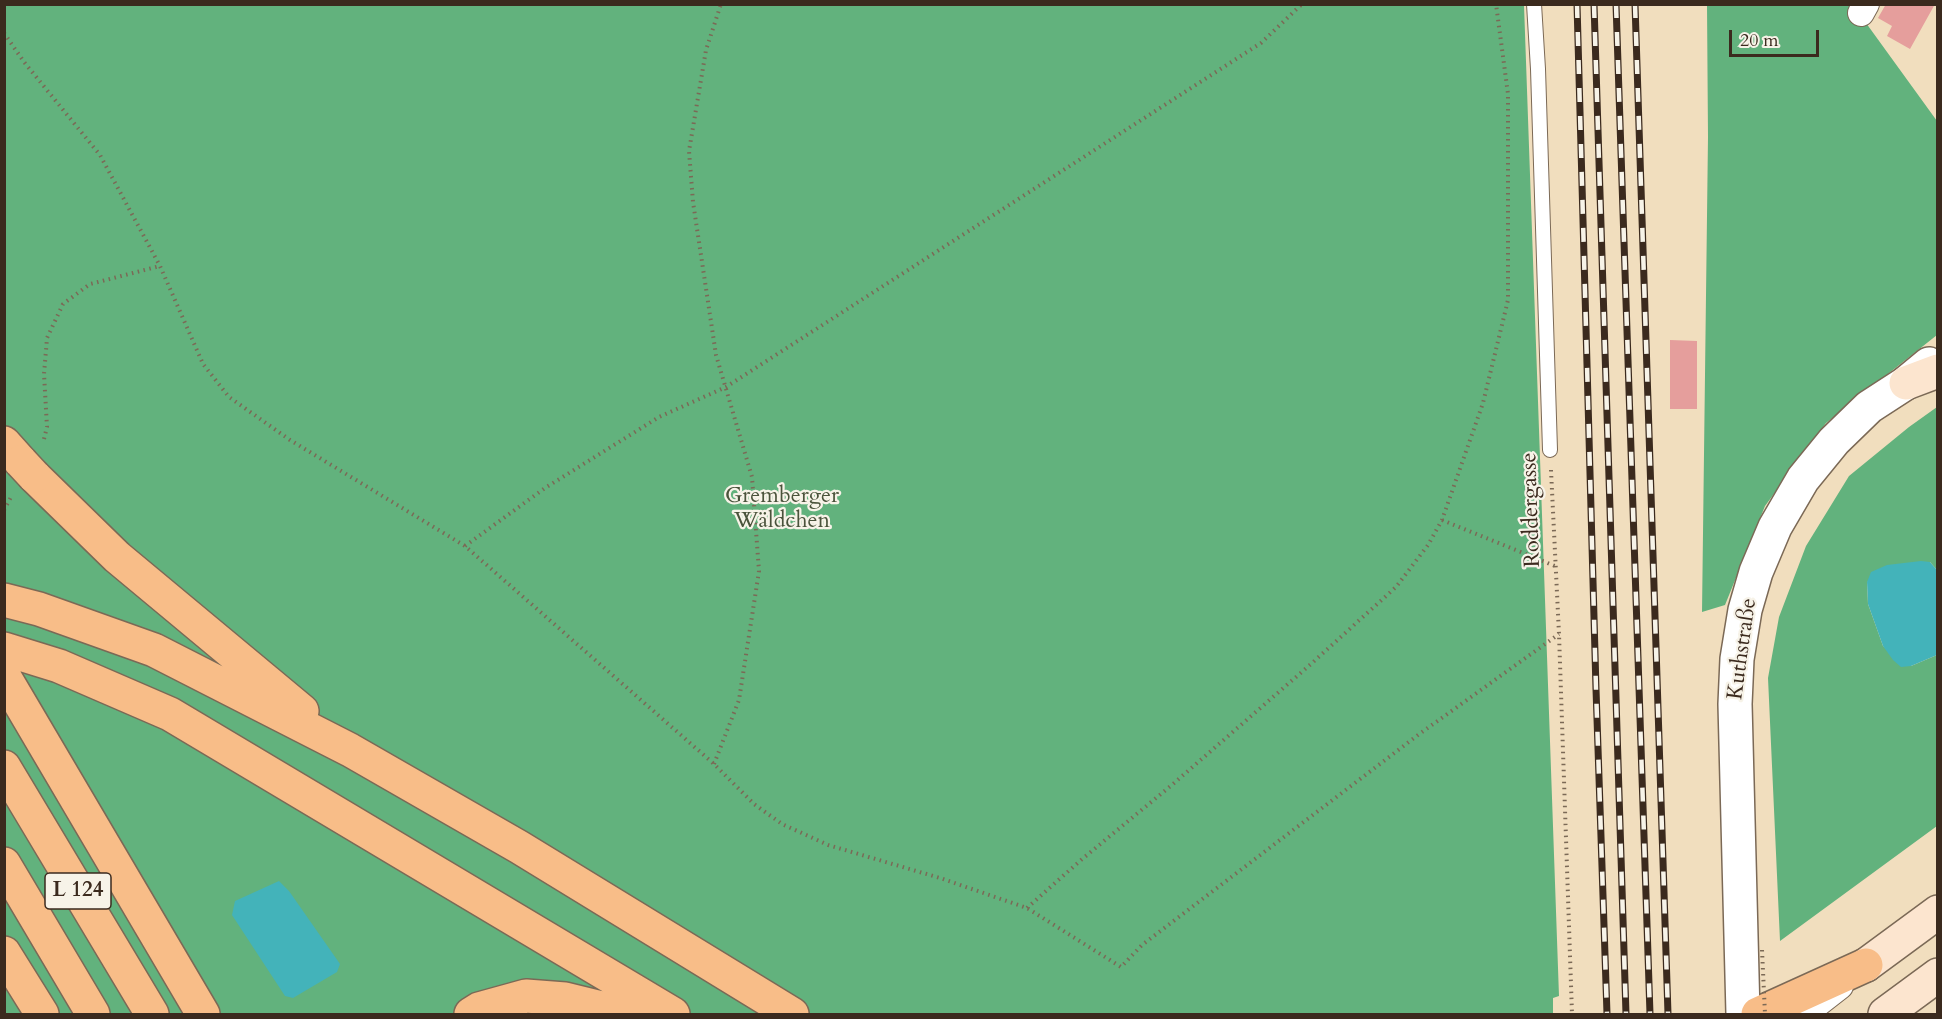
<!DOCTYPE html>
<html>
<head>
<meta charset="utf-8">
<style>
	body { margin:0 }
	#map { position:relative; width:1942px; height:1019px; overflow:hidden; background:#f1debe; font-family:Cardo,serif }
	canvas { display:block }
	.frame { position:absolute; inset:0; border:6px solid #3b2a1e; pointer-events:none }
	.scale { position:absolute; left:1729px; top:30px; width:90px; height:27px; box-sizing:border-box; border:3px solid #3b2a1e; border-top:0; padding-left:8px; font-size:18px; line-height:21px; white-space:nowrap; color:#3b2a1e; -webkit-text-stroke:4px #f7f3e8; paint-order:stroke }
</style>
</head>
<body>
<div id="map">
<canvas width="1942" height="1019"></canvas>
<div class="frame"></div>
<div class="scale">20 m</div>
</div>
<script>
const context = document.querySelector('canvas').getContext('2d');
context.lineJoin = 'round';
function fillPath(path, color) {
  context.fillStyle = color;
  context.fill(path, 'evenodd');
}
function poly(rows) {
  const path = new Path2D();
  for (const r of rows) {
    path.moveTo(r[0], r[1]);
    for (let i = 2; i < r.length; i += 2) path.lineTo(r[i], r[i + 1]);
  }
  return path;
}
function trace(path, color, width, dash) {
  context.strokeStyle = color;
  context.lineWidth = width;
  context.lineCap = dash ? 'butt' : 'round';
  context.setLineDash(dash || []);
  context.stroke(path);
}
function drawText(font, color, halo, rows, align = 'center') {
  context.font = font + ' Cardo,serif';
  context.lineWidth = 4.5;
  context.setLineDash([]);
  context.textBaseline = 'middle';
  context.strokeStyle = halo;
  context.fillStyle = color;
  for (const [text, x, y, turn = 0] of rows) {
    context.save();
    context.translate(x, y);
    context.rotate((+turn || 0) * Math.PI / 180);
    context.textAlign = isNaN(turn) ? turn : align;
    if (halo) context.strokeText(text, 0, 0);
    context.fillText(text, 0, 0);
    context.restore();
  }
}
const forest = poly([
	[5,5,1524,5,1559,996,1553,998,1553,1014,5,1014],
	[1707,5,1853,5,1937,121,1937,335,1826,423,1765,506,1725,605,1702,612,1708,137],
	[1937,407,1937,570,1930,562,1867,582,1868,604,1883,646,1911,666,1937,655,1937,826,1780,941,1768,678,1779,617,1806,546,1849,476,1909,427]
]);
const water = poly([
	[1921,561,1930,562,1937,570,1937,655,1911,666,1901,667,1893,660,1883,646,1868,604,1867,582,1871,572,1887,565],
	[279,881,289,891,340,964,337,972,293,998,285,996,232,915,235,901]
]);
const building = poly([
	[1886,4,1935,4,1910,49,1887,36,1892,26,1878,18],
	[1670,340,1697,341,1697,409,1670,409]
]);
const path = poly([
	[4,33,24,62,100,155,160,266,203,364,229,397,290,440,465,546,714,764,754,804,782,824,828,845,940,878,1027,908,1121,967,1142,945,1418,735,1559,634],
	[44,439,47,427,44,374,47,338,63,304,90,284,160,266],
	[1551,470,1559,634,1572,1014],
	[4,510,11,497],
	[1442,520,1555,566],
	[465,546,545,488,659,417,726,387,1261,43,1302,4],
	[714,764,739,700,759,571,752,477,716,355,693,202,689,151,706,50,721,4],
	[1027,908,1081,860,1173,784,1311,664,1396,587,1428,545,1442,520,1483,403,1508,300,1508,94,1496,4]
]);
const service = poly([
	[1534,4,1538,69,1550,450]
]);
const minor = poly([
	[1861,13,1866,4],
	[1804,1014,1840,986]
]);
const tertiary = poly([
	[1743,1014,1735,704,1737,659,1745,610,1756,572,1775,527,1803,479,1834,441,1869,407,1906,383,1929,364]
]);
const secondary = poly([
	[1906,383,1938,371],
	[1866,965,1938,912],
	[1885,1014,1938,975]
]);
const motorway = poly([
	[4,443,21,462],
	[34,476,117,557,302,711],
	[4,600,39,609,154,650,350,750,519,847,792,1014],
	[4,649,59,666,170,714,673,1014],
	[4,676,203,1014],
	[4,767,152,1014],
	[4,864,93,1014],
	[4,953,42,1014],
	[471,1014,479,1009,526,996,565,999,626,1014],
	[1758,1014,1866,965]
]);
const rail = poly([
	[1577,4,1596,689,1607,1014],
	[1594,4,1626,1014],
	[1616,4,1650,1014],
	[1635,4,1668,1014]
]);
const pathBridge = poly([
	[1762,950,1765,1014]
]);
const motorwayBridge = poly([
	[21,462,34,476]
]);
const shields = [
	[78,891,66]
];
const shieldNames = [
	["L 124",78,891]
];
const parkNames = [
	["Gremberger",782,497],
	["Wäldchen",782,522]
];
const streetNames = [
	["Roddergasse",1532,510,-92],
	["Kuthstraße",1743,649,-82]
];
fillPath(forest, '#62b27d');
fillPath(water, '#43b3ba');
fillPath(building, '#e59e9c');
trace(service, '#7b6956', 16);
trace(minor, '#7b6956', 28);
trace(tertiary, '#7b6956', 36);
trace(secondary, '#7b6956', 36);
trace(motorway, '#7b6956', 36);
trace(path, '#7b6956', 4, [1.5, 4.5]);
trace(service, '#fff', 14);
trace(minor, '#fff', 26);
trace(tertiary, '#fff', 33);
trace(secondary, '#fce5cf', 33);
trace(motorway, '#f8bd88', 33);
trace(rail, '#3b2a1e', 7);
trace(rail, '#f7f3e8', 4.5, [14]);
trace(motorwayBridge, '#7b6956', 36, []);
trace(pathBridge, '#7b6956', 4, [1.5, 4.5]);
trace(motorwayBridge, '#f8bd88', 33);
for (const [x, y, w] of shields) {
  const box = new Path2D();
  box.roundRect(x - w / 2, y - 18, w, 36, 4.5);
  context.fillStyle = '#f7f3e8';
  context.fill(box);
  trace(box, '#3b2a1e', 1.5);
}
drawText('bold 21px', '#3b2a1e', null, shieldNames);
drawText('22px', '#4a533b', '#f7f3e8', parkNames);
drawText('22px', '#3b2a1e', '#f7f3e8', streetNames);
</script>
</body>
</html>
